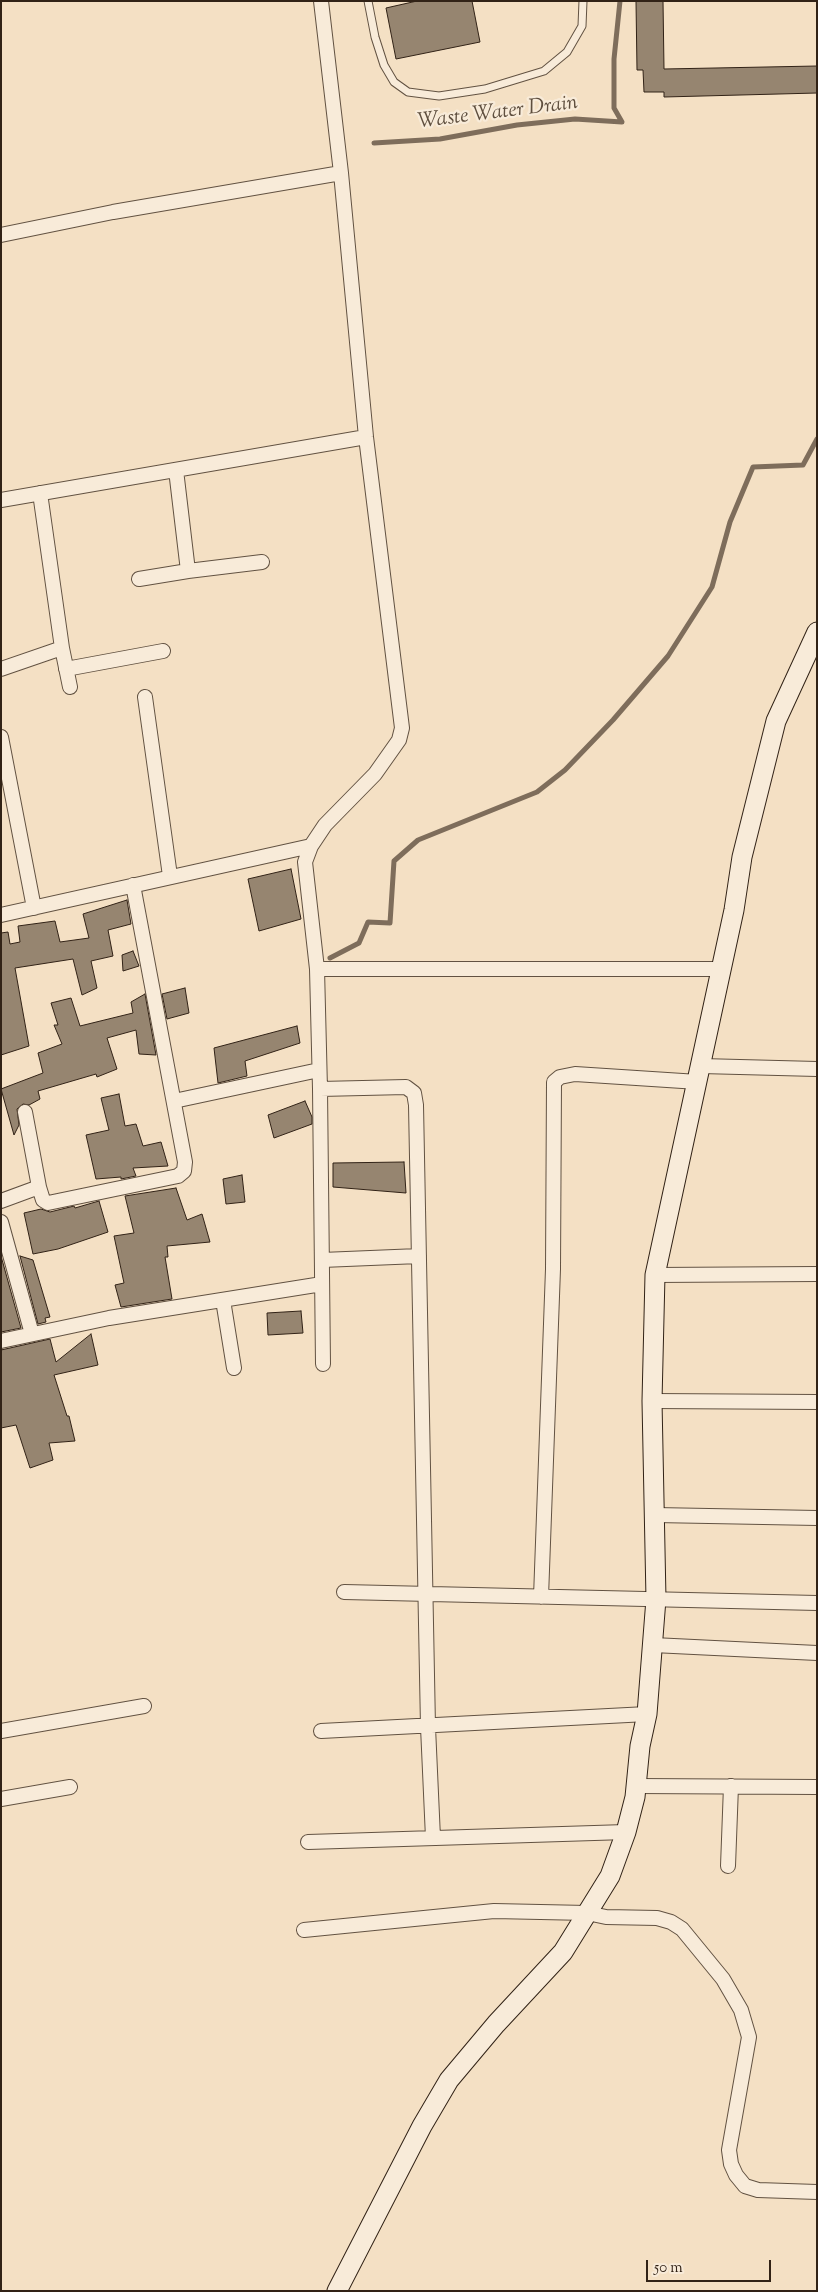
<!DOCTYPE html>
<html>
<head>
<meta charset="utf-8">
<style>
	body { margin:0 }
	#map { position:relative; width:818px; height:2292px; overflow:hidden; background:#f4e0c4; font-family:"Sorts Mill Goudy",serif }
	canvas { display:block }
	.frame { position:absolute; inset:0; border:2px solid #312216; pointer-events:none }
	.scale { position:absolute; left:646px; top:2260px; width:125px; height:22px; box-sizing:border-box; border:2px solid #312216; border-top:0; padding-left:6px; font-size:15px; line-height:18px; white-space:nowrap; color:#312216; -webkit-text-stroke:4px #f8ebd9; paint-order:stroke }
</style>
</head>
<body>
<div id="map">
<canvas width="818" height="2292"></canvas>
<div class="frame"></div>
<div class="scale">50 m</div>
</div>
<script>
const context = document.querySelector('canvas').getContext('2d');
context.lineJoin = 'round';
function poly(rows) {
  const path = new Path2D();
  for (const r of rows) {
    path.moveTo(r[0], r[1]);
    for (let i = 2; i < r.length; i += 2) path.lineTo(r[i], r[i + 1]);
  }
  return path;
}
function trace(path, color, width, dash) {
  context.strokeStyle = color;
  context.lineWidth = width;
  context.lineCap = dash ? 'butt' : 'round';
  context.setLineDash(dash || []);
  context.stroke(path);
}
function fillPath(path, color) {
  context.fillStyle = color;
  context.fill(path, 'evenodd');
}
function drawText(font, color, halo, rows, align = 'center') {
  context.font = font + ' "Sorts Mill Goudy",serif';
  context.lineWidth = 4.5;
  context.setLineDash([]);
  context.textBaseline = 'middle';
  context.strokeStyle = halo;
  context.fillStyle = color;
  for (const [text, x, y, turn = 0] of rows) {
    context.save();
    context.translate(x, y);
    context.rotate((+turn || 0) * Math.PI / 180);
    context.textAlign = isNaN(turn) ? turn : align;
    if (halo) context.strokeText(text, 0, 0);
    context.fillText(text, 0, 0);
    context.restore();
  }
}
const stream = poly([
	[374,143,440,139,517,125,575,119,622,122,614,108,614,59,620,1],
	[330,958,359,943,368,922,390,923,394,861,418,840,537,792,565,770,613,720,668,656,712,587,730,522,753,467,803,465,817,439]
]);
const building = poly([
	[417,1,472,1,480,42,396,59,386,8,417,1],
	[636,1,663,1,664,69,817,66,817,93,664,97,664,92,644,92,643,70,637,70,636,1],
	[291,869,301,919,259,931,248,879,291,869],
	[127,900,131,924,108,930,113,956,91,961,97,988,82,995,73,959,15,968,29,1046,1,1055,1,933,8,932,10,944,20,942,18,926,55,921,60,942,89,938,83,914,127,900],
	[133,951,139,966,123,971,122,955,133,951],
	[185,988,189,1013,167,1019,162,994,185,988],
	[145,994,156,1055,139,1054,136,1030,107,1038,117,1069,97,1077,96,1074,38,1091,40,1099,29,1105,23,1104,17,1109,19,1125,14,1135,1,1089,43,1073,38,1053,62,1044,54,1025,58,1025,51,1003,71,998,80,1026,133,1013,131,1002,145,994],
	[297,1026,300,1043,245,1061,247,1076,218,1083,214,1048,297,1026],
	[119,1094,125,1126,136,1124,143,1146,161,1142,168,1166,133,1168,136,1176,121,1179,121,1177,96,1179,86,1135,109,1130,101,1098,119,1094],
	[305,1101,312,1117,312,1124,274,1138,268,1115,305,1101],
	[404,1162,406,1193,333,1187,333,1163,404,1162],
	[242,1175,245,1202,226,1204,223,1179,242,1175],
	[176,1188,187,1220,202,1214,210,1242,167,1246,168,1257,165,1257,172,1299,121,1307,115,1285,124,1283,114,1236,134,1233,125,1196,176,1188],
	[99,1201,108,1232,58,1249,33,1254,24,1213,41,1209,50,1212,74,1206,75,1208,99,1201],
	[1,1256,21,1328,1,1332,1,1256],
	[20,1256,33,1260,50,1317,45,1318,46,1322,38,1324,20,1256],
	[301,1311,303,1333,268,1335,267,1313,301,1311],
	[91,1334,98,1365,54,1375,67,1416,69,1416,75,1441,49,1443,53,1460,30,1468,16,1425,1,1428,1,1350,50,1339,56,1362,91,1334]
]);
const lane = poly([
	[368,1,375,37,384,65,394,82,408,92,439,96,485,89,544,71,567,52,582,26,583,1]
]);
const street = poly([
	[321,1,341,173,366,437,402,728,399,740,375,774,325,825,311,846,305,862,317,969,320,1089,406,1087,414,1093,416,1105,428,1727,433,1838],
	[1,235,113,212,341,173],
	[40,493,62,648,70,687],
	[1,500,366,437],
	[188,571,262,562],
	[139,579,188,571,176,470],
	[1,669,62,648],
	[66,669,163,651],
	[145,697,170,876],
	[1,737,34,908],
	[1,915,311,846],
	[317,969,720,969],
	[701,1066,817,1069],
	[320,1089,323,1364],
	[174,1101,319,1070],
	[25,1112,39,1187],
	[1,1201,39,1187,43,1200,48,1203,178,1176,184,1171,185,1162,133,885],
	[1,1222,32,1334],
	[322,1260,419,1256],
	[655,1275,817,1274],
	[223,1300,234,1368],
	[1,1341,109,1318,322,1284],
	[652,1401,817,1402],
	[655,1515,817,1518],
	[344,1592,817,1603],
	[541,1597,553,1269,554,1082,560,1077,575,1074,698,1082],
	[653,1645,817,1653],
	[1,1731,144,1706],
	[321,1731,647,1714],
	[636,1786,817,1787],
	[1,1799,70,1787],
	[308,1842,626,1832],
	[728,1866,731,1786],
	[304,1930,494,1911,587,1913,606,1917,657,1918,671,1922,682,1929,723,1979,741,2010,749,2037,729,2150,731,2164,736,2175,745,2186,758,2190,817,2192]
]);
const secondary = poly([
	[337,2291,422,2126,449,2080,496,2024,563,1952,610,1876,626,1832,635,1797,640,1746,647,1714,656,1599,652,1401,655,1275,734,910,742,857,776,721,817,632]
]);
const waterNames = [
	["Waste Water Drain",498,114,-7]
];
trace(stream, '#7e6d5b', 5);
fillPath(building, '#968570');
trace(building, '#312216', 1);
trace(lane, '#625242', 9);
trace(street, '#625242', 16);
trace(secondary, '#312216', 21);
trace(lane, '#f8ebd9', 7);
trace(street, '#f8ebd9', 14);
trace(secondary, '#f8ebd9', 19);
drawText('italic 21px', '#5e4e3e', '#f8ebd9', waterNames);
</script>
</body>
</html>
